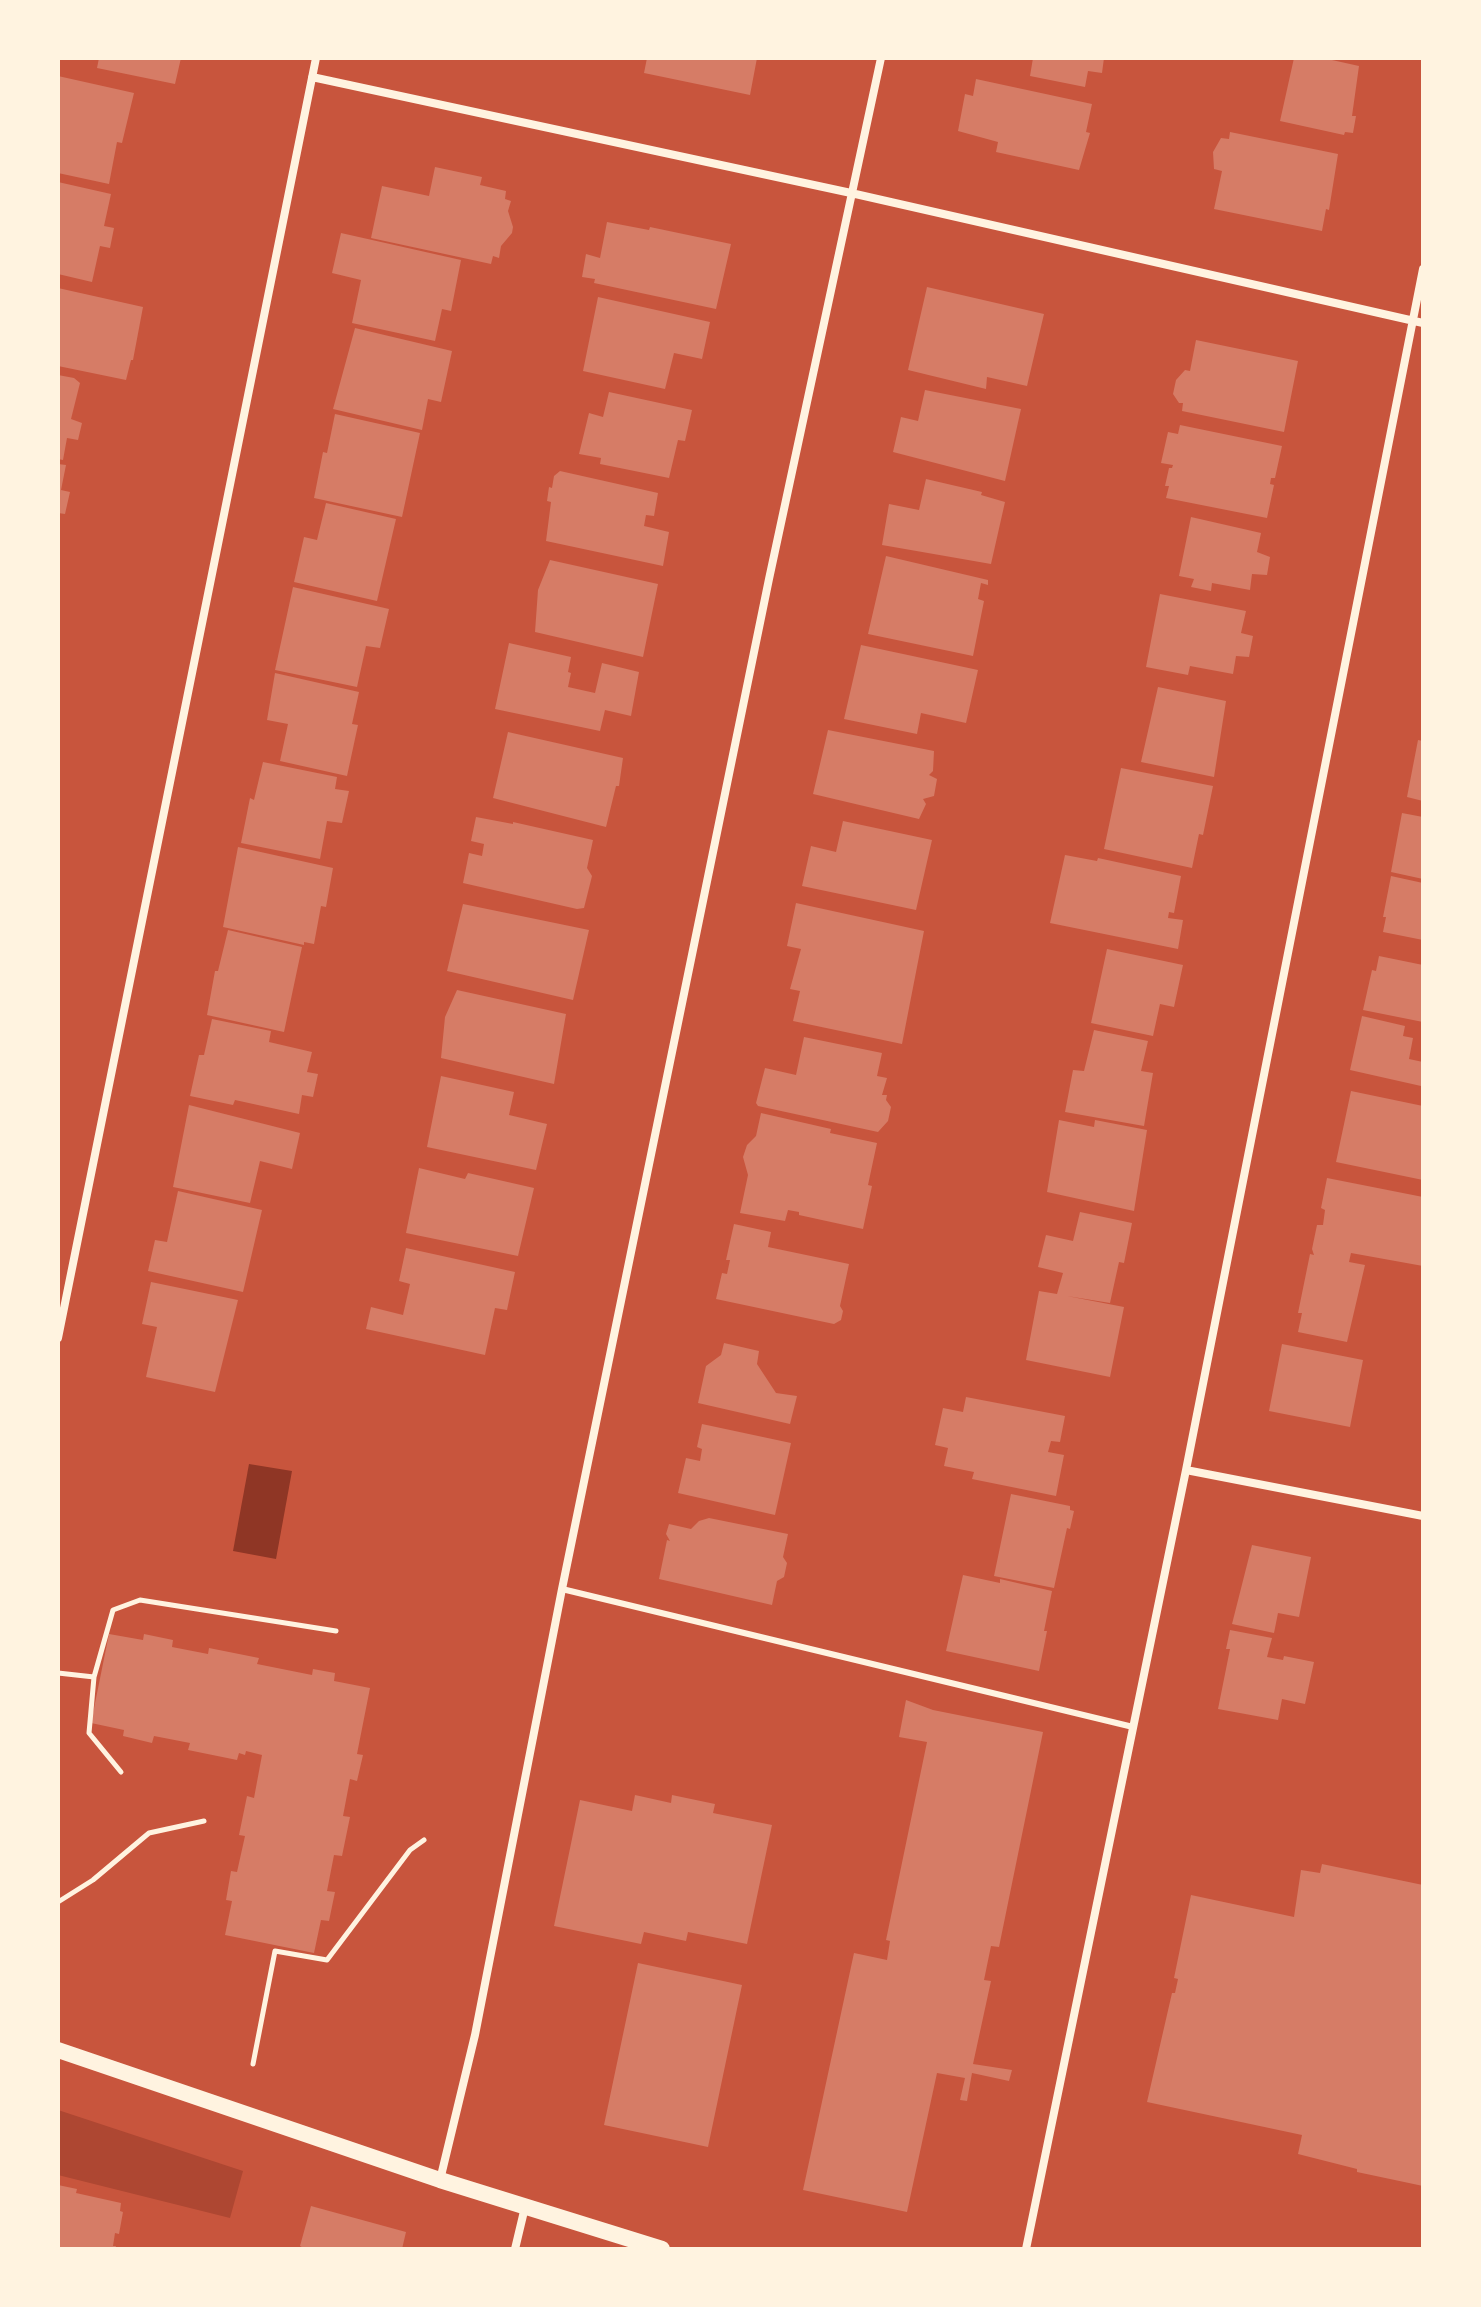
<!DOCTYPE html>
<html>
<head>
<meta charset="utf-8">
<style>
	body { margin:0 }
	#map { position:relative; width:1481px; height:2307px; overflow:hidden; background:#c8553d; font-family:"Noto Serif",serif }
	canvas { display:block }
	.frame { position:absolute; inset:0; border:60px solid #fff3e0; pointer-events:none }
</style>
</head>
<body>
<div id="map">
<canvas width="1481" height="2307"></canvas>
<div class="frame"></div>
</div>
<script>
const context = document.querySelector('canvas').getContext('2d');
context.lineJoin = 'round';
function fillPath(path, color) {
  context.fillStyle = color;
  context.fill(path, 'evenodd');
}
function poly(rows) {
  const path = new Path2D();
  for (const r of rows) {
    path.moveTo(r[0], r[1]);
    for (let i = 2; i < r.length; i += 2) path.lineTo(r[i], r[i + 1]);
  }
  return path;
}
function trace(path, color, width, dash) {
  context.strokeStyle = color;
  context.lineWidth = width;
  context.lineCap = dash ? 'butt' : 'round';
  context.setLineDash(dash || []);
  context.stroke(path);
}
const green = poly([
	[58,2110,243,2171,230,2218,58,2175]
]);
const water = poly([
	[249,1464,292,1471,276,1559,233,1551]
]);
const building = poly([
	[99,58,181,58,175,84,97,68],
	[647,58,757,58,750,95,644,73],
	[1033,58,1104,58,1102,73,1088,71,1085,87,1030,76],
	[1294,58,1323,58,1359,66,1352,116,1356,116,1353,133,1345,132,1344,135,1280,121],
	[58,76,134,93,122,143,117,142,109,184,58,173],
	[976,79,1092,104,1086,132,1090,133,1079,170,996,152,998,142,958,131,965,94,973,96],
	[1230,132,1338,154,1329,210,1326,209,1322,231,1214,209,1222,171,1214,169,1213,152,1221,138,1229,139],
	[435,167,482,177,480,185,506,191,505,199,511,201,508,211,513,227,512,233,501,246,499,258,493,256,491,264,371,238,382,186,429,196],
	[58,182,111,194,104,226,114,228,110,248,100,246,92,282,58,274],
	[607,222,649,230,650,227,731,244,716,309,594,283,595,279,582,277,586,254,600,258],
	[341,233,461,260,451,311,442,309,435,341,352,323,361,280,332,273],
	[927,287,1044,314,1027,386,987,377,986,389,908,370],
	[58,288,143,307,133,360,131,360,126,380,58,366],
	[598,297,710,322,702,359,674,353,665,389,583,371],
	[355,328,452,351,441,402,428,399,422,430,333,409],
	[1196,340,1298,361,1284,432,1182,411,1183,403,1179,403,1173,394,1176,380,1185,370,1190,371],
	[58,375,74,378,80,383,71,419,82,423,78,440,67,438,63,460,58,459],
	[925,390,1021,409,1005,481,893,452,901,417,918,421],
	[609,392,692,410,685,441,678,440,669,478,600,464,601,458,579,454,589,413,603,417],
	[335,414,420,433,402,517,314,498,323,452,327,453],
	[1180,425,1282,446,1275,478,1271,478,1270,484,1274,485,1267,518,1166,498,1169,486,1165,486,1169,468,1172,468,1173,465,1161,463,1168,432,1178,434],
	[58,464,66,465,61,490,70,492,65,514,58,513],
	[560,471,658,493,654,516,646,515,644,526,669,532,663,566,546,541,551,502,547,501,549,487,552,488,554,476],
	[926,479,982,492,981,495,1005,502,991,564,882,545,889,504,919,510],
	[326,503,396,519,377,601,294,582,304,537,317,540],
	[1191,517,1261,533,1257,552,1270,557,1267,575,1252,574,1250,590,1212,583,1211,591,1191,587,1194,579,1179,576],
	[886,556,988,580,988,585,981,583,978,599,984,601,973,656,868,634],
	[550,560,658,584,643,657,535,632,538,590],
	[293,587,389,609,380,648,366,646,357,687,275,670],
	[1160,594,1246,611,1241,633,1253,636,1249,657,1236,656,1233,674,1190,666,1188,675,1146,667],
	[509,643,571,657,568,672,571,673,568,687,595,693,602,663,639,672,631,716,605,710,600,731,495,709],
	[861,645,978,670,966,723,921,713,917,734,844,719],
	[275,673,359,692,352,724,358,725,347,776,280,761,288,724,267,720],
	[1158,687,1226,701,1214,777,1141,762],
	[828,730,934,751,933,771,929,775,937,779,934,796,923,799,926,804,919,819,813,794],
	[508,732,623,758,619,786,616,786,606,827,493,798],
	[1418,740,1423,741,1423,801,1407,797],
	[263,762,337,777,335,789,349,791,342,823,327,821,320,859,241,843,250,798,254,800],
	[1121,768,1213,786,1203,835,1199,834,1192,868,1104,849],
	[1402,813,1423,817,1423,879,1391,872],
	[476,817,513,824,513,822,593,840,587,868,592,876,584,908,577,909,463,883,469,853,482,856,484,844,471,841],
	[843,821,932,840,916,910,802,886,811,846,836,852],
	[238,847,333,868,326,907,321,906,314,944,304,942,304,945,223,927],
	[1065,855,1097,861,1098,858,1181,876,1174,913,1169,912,1168,918,1183,920,1178,949,1050,923],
	[1391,876,1423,883,1423,940,1383,932,1386,917,1383,917],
	[796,903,924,931,902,1044,793,1021,800,991,790,989,801,949,787,946],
	[463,904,589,930,573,1000,447,971],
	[228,930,302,947,284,1032,207,1015,215,971,218,971],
	[1107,949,1183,965,1174,1007,1160,1004,1153,1036,1091,1023],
	[1379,956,1423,965,1423,1022,1363,1010,1372,970,1376,971],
	[457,990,566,1014,554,1084,441,1058,445,1017],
	[1362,1016,1405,1026,1403,1036,1413,1038,1409,1059,1423,1062,1421,1086,1350,1070],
	[212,1019,271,1031,269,1042,312,1052,307,1072,318,1074,313,1097,302,1095,299,1114,235,1100,233,1105,190,1096,199,1055,204,1055],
	[1094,1030,1148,1041,1141,1071,1153,1073,1144,1126,1065,1112,1073,1070,1084,1071],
	[804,1037,882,1053,877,1076,887,1078,882,1095,887,1095,886,1100,891,1107,888,1121,878,1132,758,1106,756,1103,765,1068,796,1075],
	[441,1076,514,1092,509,1115,547,1124,536,1170,427,1147],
	[1351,1091,1423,1106,1423,1180,1336,1162],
	[189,1105,300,1133,292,1169,260,1161,250,1203,173,1187],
	[761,1113,831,1129,830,1133,877,1143,868,1185,872,1186,863,1229,799,1215,799,1212,788,1210,785,1221,740,1213,748,1175,743,1157,747,1145,756,1136],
	[1059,1120,1094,1127,1095,1120,1147,1130,1134,1211,1047,1192],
	[419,1168,465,1179,468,1173,534,1188,518,1256,406,1233],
	[1327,1178,1423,1197,1423,1266,1351,1253,1349,1262,1365,1265,1347,1342,1298,1332,1302,1313,1298,1313,1310,1254,1314,1255,1312,1249,1317,1225,1323,1225,1325,1210,1321,1208],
	[178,1191,262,1210,243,1292,148,1271,155,1240,167,1242],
	[1080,1212,1132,1223,1124,1263,1119,1262,1110,1303,1067,1296,1124,1307,1110,1377,1026,1360,1039,1291,1057,1294,1063,1273,1038,1267,1046,1235,1073,1241],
	[734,1224,771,1232,768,1247,849,1264,840,1306,843,1311,841,1320,834,1324,716,1299,722,1273,727,1274,730,1260,726,1260],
	[406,1248,515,1272,507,1310,495,1308,485,1355,366,1329,371,1307,403,1315,410,1284,399,1281],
	[151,1282,238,1300,215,1392,146,1377,157,1327,142,1324],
	[724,1343,759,1351,757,1364,776,1393,797,1396,790,1424,698,1403,706,1366,721,1355],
	[1282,1344,1363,1360,1350,1427,1269,1411],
	[966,1397,1065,1416,1060,1442,1051,1441,1048,1452,1064,1455,1056,1496,972,1479,974,1472,944,1466,948,1448,935,1445,943,1408,963,1412],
	[702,1424,791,1443,775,1515,678,1493,686,1458,700,1461,702,1449,697,1447],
	[1011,1494,1070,1506,1070,1510,1074,1511,1070,1529,1067,1528,1054,1588,994,1576],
	[709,1518,788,1534,783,1557,787,1563,784,1577,777,1581,772,1605,659,1579,667,1540,670,1541,666,1534,669,1524,691,1529,699,1521],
	[1252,1545,1311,1557,1299,1617,1278,1613,1274,1633,1232,1624],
	[963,1575,1000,1583,1000,1579,1052,1591,1044,1631,1047,1631,1039,1671,946,1651],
	[1230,1630,1272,1638,1267,1657,1283,1660,1284,1656,1314,1662,1305,1704,1282,1699,1278,1720,1218,1709,1230,1649,1226,1649],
	[109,1634,143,1640,144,1634,173,1640,172,1647,208,1654,209,1648,259,1658,257,1664,312,1675,313,1669,335,1673,334,1681,370,1688,357,1754,363,1755,357,1781,350,1779,343,1816,350,1817,342,1856,334,1855,327,1891,335,1892,329,1921,321,1920,314,1953,225,1935,232,1901,226,1900,231,1871,237,1872,245,1836,239,1835,247,1796,254,1798,262,1755,246,1751,245,1755,239,1753,237,1760,188,1750,190,1743,154,1736,152,1743,123,1736,124,1730,91,1723],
	[906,1700,933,1710,1043,1732,999,1947,991,1946,984,1980,991,1981,973,2064,1012,2070,1009,2081,972,2073,967,2101,960,2100,965,2078,937,2073,907,2212,803,2190,854,1953,887,1960,890,1941,886,1940,927,1742,899,1737],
	[635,1795,671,1803,672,1795,715,1804,713,1813,772,1825,747,1944,688,1932,686,1941,644,1932,641,1944,554,1926,580,1800,632,1811],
	[1322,1864,1423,1885,1423,2186,1357,2172,1357,2169,1298,2154,1302,2135,1147,2102,1172,1993,1175,1993,1178,1979,1174,1978,1191,1895,1294,1917,1301,1870,1320,1873],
	[638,1963,742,1985,708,2147,604,2125],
	[58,2185,77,2189,76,2193,121,2203,120,2211,123,2212,119,2234,115,2233,113,2246,116,2246,115,2249,58,2249],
	[311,2206,406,2232,402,2249,305,2249,300,2246]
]);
const path = poly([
	[58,1673,94,1677],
	[121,1772,89,1733,94,1677,113,1610,140,1600,336,1631],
	[58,1902,93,1880,149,1833,204,1821],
	[253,2064,275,1951,327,1960,410,1850,424,1840]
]);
const service = poly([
	[562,1589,1133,1727]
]);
const minor = poly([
	[312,77,851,193,1423,323],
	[58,1338,316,58],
	[1186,1470,1423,1516],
	[440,2180,475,2035,562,1589,769,579,881,58],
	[515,2249,525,2207],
	[1026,2249,1186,1470,1423,269]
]);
const secondary = poly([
	[58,2050,440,2180,662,2249]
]);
fillPath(green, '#ae4732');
fillPath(water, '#8f3625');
fillPath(building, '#d67c66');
trace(path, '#fff3e0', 5);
trace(service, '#fff3e0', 6);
trace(minor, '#fff3e0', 8);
trace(secondary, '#fff3e0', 16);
</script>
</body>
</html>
